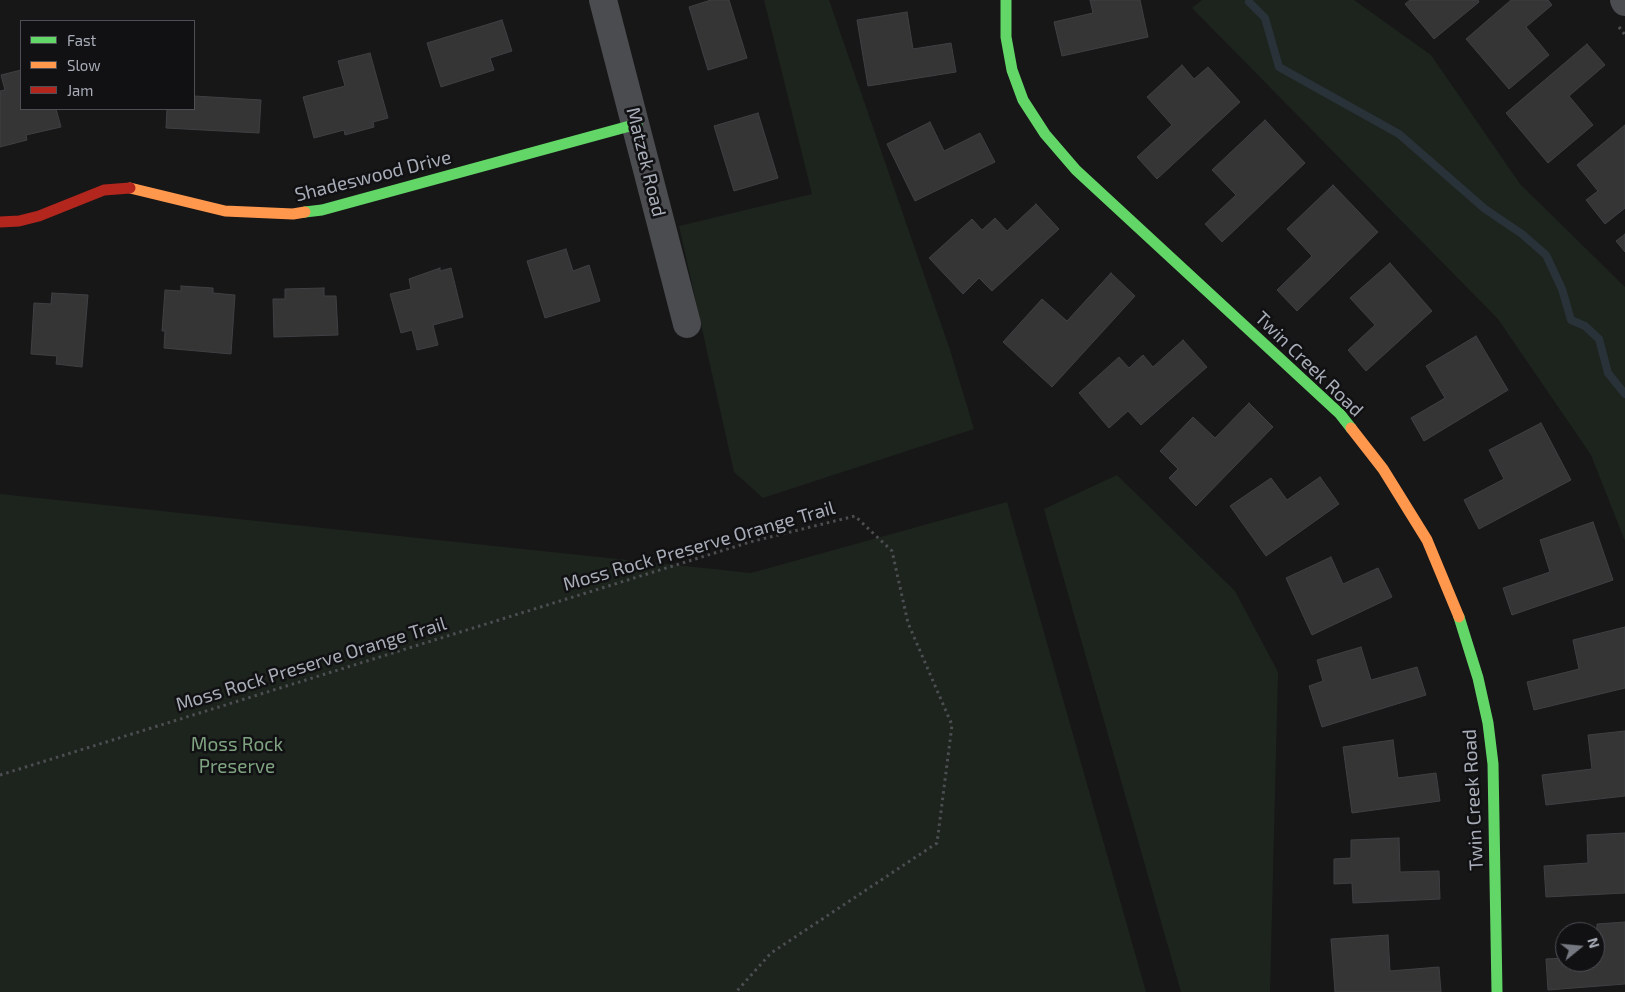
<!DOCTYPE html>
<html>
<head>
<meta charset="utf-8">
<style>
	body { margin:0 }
	#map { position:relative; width:1625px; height:992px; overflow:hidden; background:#171717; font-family:"Exo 2",sans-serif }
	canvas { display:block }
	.legend { position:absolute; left:20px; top:20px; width:175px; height:90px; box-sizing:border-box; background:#111113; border:1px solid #4d4f55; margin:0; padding:6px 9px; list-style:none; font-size:15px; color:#a8adb8 }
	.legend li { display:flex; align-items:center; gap:10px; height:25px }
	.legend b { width:25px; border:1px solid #4d4f55 }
	.north { position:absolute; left:1555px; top:922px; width:50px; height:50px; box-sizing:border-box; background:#111113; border:1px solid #4d4f55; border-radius:50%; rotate:73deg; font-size:14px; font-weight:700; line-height:20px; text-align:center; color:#a8adb8 }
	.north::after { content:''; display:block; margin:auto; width:18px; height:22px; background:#757880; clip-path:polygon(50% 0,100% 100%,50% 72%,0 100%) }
</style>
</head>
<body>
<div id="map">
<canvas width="1625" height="992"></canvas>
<ul class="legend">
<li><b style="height:6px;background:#63d668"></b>Fast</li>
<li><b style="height:6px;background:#ff974d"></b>Slow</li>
<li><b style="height:6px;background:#b3261e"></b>Jam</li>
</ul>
<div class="north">N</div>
</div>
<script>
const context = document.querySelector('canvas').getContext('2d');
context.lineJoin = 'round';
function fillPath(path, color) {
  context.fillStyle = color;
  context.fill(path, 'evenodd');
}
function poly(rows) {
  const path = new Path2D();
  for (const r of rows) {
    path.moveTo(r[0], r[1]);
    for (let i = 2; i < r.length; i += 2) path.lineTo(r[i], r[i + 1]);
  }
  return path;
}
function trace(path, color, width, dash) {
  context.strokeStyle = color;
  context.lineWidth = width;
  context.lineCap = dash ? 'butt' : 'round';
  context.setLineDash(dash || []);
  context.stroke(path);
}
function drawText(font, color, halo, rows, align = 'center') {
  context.font = font + ' "Exo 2",sans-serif';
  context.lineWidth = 5;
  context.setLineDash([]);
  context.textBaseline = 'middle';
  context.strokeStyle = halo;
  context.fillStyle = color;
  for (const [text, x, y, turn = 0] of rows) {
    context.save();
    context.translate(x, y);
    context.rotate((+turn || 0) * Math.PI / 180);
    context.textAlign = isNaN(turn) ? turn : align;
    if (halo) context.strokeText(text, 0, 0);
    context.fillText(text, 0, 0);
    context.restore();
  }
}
const green = poly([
	[764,0,829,0,950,350,974,429,763,498,734,472,679,226,812,194],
	[1202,0,1354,0,1431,55,1520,184,1625,287,1625,541,1591,455,1498,319,1192,8],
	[1117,475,1235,591,1278,672,1270,992,1181,992,1044,509],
	[0,494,751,573,1007,502,1146,992,0,992]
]);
const stream = poly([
	[1249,2,1265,18,1279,67,1399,134,1485,209,1522,234,1546,255,1562,289,1571,320,1585,326,1599,339,1608,373,1625,394]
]);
const building = poly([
	[711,0,729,0,747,58,708,70,689,7,711,0],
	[1090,0,1140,0,1148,37,1062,56,1054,22,1093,13,1090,0],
	[1410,0,1478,0,1479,2,1434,39,1405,4,1410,0],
	[1511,0,1548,0,1552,5,1526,27,1549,55,1509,89,1466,39,1511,0],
	[907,12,913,49,951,43,956,72,868,86,857,20,907,12],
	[502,20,512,51,490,58,494,70,441,87,427,43,502,20],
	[1587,44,1605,65,1569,96,1593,125,1548,163,1506,113,1587,44],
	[370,53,388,118,373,122,374,127,345,135,344,130,314,138,303,97,345,86,338,61,370,53],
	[1182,65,1194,79,1208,67,1240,102,1157,179,1137,157,1172,125,1147,97,1182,65],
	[21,70,21,109,56,109,61,127,26,135,27,140,0,147,0,91,5,90,1,75,21,70],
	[194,96,261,100,259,133,166,128,167,109,194,109,194,96],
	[758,113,778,178,734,191,714,126,758,113],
	[1265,120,1305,163,1222,242,1205,224,1236,195,1212,170,1265,120],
	[930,122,944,151,980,133,995,162,915,201,887,144,930,122],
	[1625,125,1625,208,1605,224,1586,200,1598,191,1577,165,1625,125],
	[1333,185,1378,232,1297,311,1277,290,1312,256,1287,229,1333,185],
	[1036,204,1059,229,992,291,979,278,963,294,929,258,972,219,982,230,995,218,1007,231,1036,204],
	[1625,234,1625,252,1616,241,1625,234],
	[566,249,573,271,589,265,600,301,545,318,527,261,566,249],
	[1390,263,1432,311,1366,371,1348,350,1375,325,1350,298,1390,263],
	[440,268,440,271,451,268,463,317,433,325,438,345,417,350,412,330,401,333,390,294,411,289,409,279,440,268],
	[1111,273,1135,296,1052,387,1003,342,1042,299,1067,321,1111,273],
	[181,286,213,288,213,293,235,295,231,354,164,348,165,331,162,331,165,290,181,291,181,286],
	[324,288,324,296,336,296,338,335,274,337,273,299,285,299,285,289,324,288],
	[52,293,88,295,82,367,56,364,57,356,31,354,34,303,51,304,52,293],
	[1476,336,1508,390,1424,441,1411,418,1445,398,1426,366,1476,336],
	[1183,340,1207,367,1141,425,1128,411,1109,428,1079,393,1119,357,1129,368,1143,355,1153,367,1183,340],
	[1249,403,1273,427,1196,506,1169,478,1178,469,1160,451,1193,417,1215,438,1249,403],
	[1541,423,1571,480,1479,529,1464,500,1504,479,1489,450,1541,423],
	[1320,477,1339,504,1266,556,1230,506,1271,478,1287,500,1320,477],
	[1593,522,1613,580,1512,615,1503,588,1550,572,1540,540,1593,522],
	[1331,557,1343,584,1378,568,1392,597,1312,635,1286,578,1331,557],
	[1625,627,1625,688,1534,710,1527,682,1579,669,1573,640,1625,627],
	[1361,647,1371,680,1417,667,1426,695,1322,727,1309,686,1323,681,1317,660,1361,647],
	[1625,731,1625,796,1546,805,1542,775,1592,769,1588,735,1625,731],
	[1393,740,1398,778,1436,773,1440,801,1352,813,1343,747,1393,740],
	[1625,833,1625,893,1546,897,1544,866,1588,863,1587,835,1625,833],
	[1399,838,1400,872,1439,871,1440,899,1353,903,1352,883,1334,884,1334,859,1351,858,1351,840,1399,838],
	[1625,922,1625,984,1548,990,1546,959,1565,958,1565,962,1595,962,1597,924,1625,922],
	[1388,935,1390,971,1439,967,1441,992,1335,992,1331,939,1388,935]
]);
const path = poly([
	[1619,27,1625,35],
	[0,775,750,542,855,516,892,551,908,623,952,725,937,843,771,953,736,992]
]);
const street = poly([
	[603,0,687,324],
	[1624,0,1625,2]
]);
const fast = poly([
	[1006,0,1006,37,1012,70,1023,100,1045,134,1076,170,1340,414,1351,428],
	[305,212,322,210,637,124],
	[1459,617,1478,678,1488,723,1493,764,1497,992]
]);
const slow = poly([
	[130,188,225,211,293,214,305,212],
	[1351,428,1383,469,1427,540,1459,617]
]);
const jam = poly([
	[0,222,19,221,39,216,104,190,130,188]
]);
const streetNames = [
	["Matzek Road",646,162,76],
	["Shadeswood Drive",373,176,-14],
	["Twin Creek Road",1309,364,44],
	["Moss Rock Preserve Orange Trail",699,546,-16],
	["Moss Rock Preserve Orange Trail",311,664,-17],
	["Twin Creek Road",1473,800,-93]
];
const parkNames = [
	["Moss Rock",237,745],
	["Preserve",237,767]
];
fillPath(green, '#1d241e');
trace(stream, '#2a3239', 8);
fillPath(building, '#353536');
trace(building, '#3f4043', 1);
trace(path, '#4d4e52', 3, [2.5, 4]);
trace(street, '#4b4c50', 28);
trace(fast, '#63d668', 11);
trace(slow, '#ff974d', 11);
trace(jam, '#b3261e', 11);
drawText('19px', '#a8adb8', '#111113', streetNames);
drawText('19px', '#7fa381', '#111113', parkNames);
</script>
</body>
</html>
